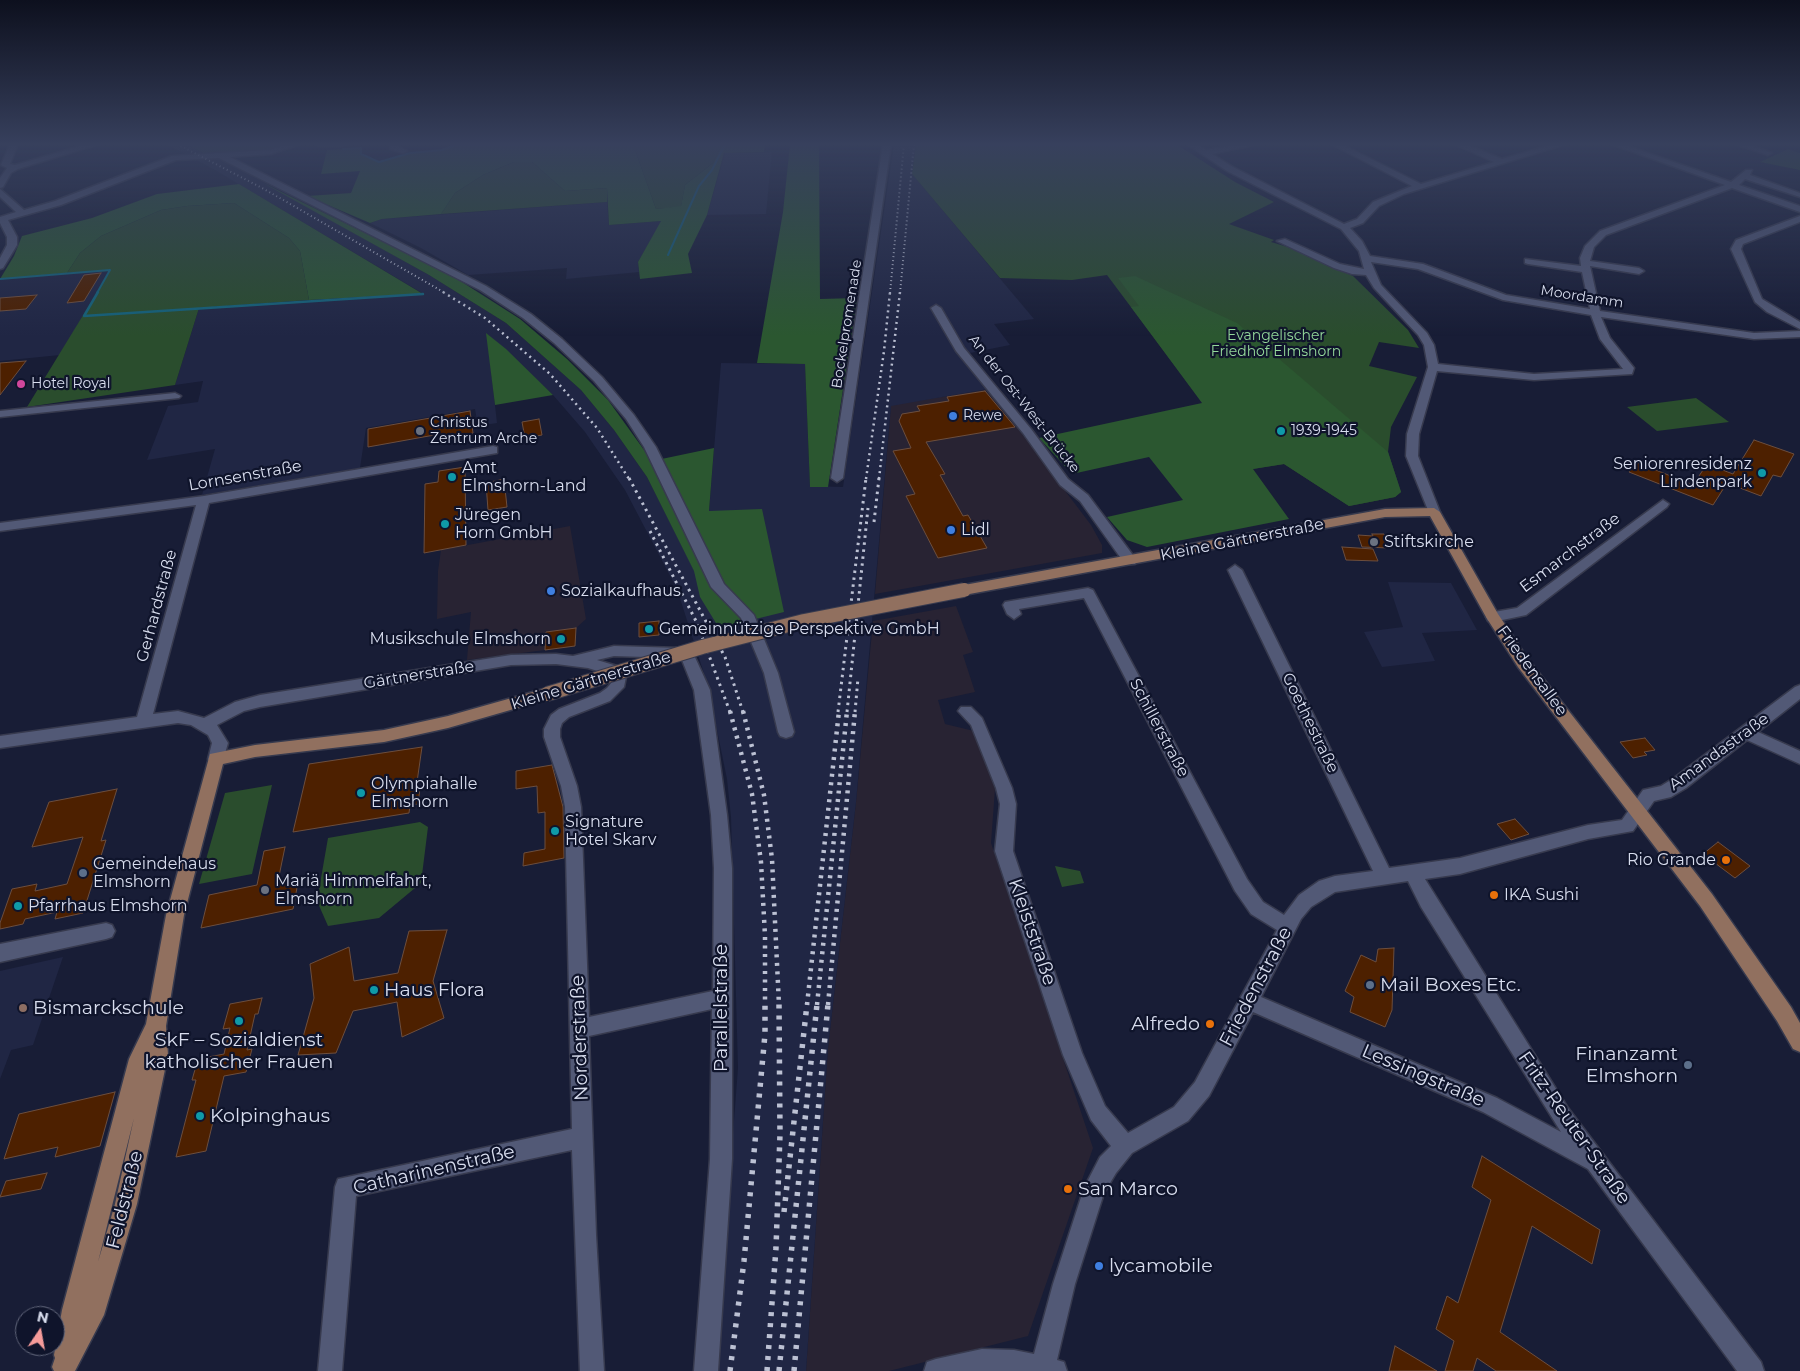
<!DOCTYPE html>
<html>
<head>
<meta charset="utf-8">
<style>
	body { margin:0 }
	#map { position:relative; width:1800px; height:1371px; overflow:hidden; background:#181d36; font-family:Montserrat,sans-serif }
	canvas { display:block }
	.north { position:absolute; left:15px; top:1306px; width:50px; height:50px; box-sizing:border-box; background:#0f142b; border:1px solid #5f6479; border-radius:50%; rotate:12deg; font-size:14px; font-weight:700; line-height:20px; text-align:center; color:#d8ddee }
	.north::after { content:''; display:block; margin:auto; width:18px; height:22px; background:#f59b9a; clip-path:polygon(50% 0,100% 100%,50% 72%,0 100%) }
</style>
</head>
<body>
<div id="map">
<canvas width="1800" height="1371"></canvas>
<div class="north">N</div>
</div>
<script>
const context = document.querySelector('canvas').getContext('2d');
context.lineJoin = 'round';
function fillPath(path, color) {
  context.fillStyle = color;
  context.fill(path, 'evenodd');
}
function poly(rows) {
  const path = new Path2D();
  for (const r of rows) {
    path.moveTo(r[0], r[1]);
    for (let i = 2; i < r.length; i += 2) path.lineTo(r[i], r[i + 1]);
  }
  return path;
}
function trace(path, color, width, dash) {
  context.strokeStyle = color;
  context.lineWidth = width;
  context.lineCap = dash ? 'butt' : 'round';
  context.setLineDash(dash || []);
  context.stroke(path);
}
function drawText(font, color, halo, rows, align = 'center') {
  context.font = font + ' Montserrat,sans-serif';
  context.lineWidth = 4.5;
  context.setLineDash([]);
  context.textBaseline = 'middle';
  context.strokeStyle = halo;
  context.fillStyle = color;
  for (const [text, x, y, turn = 0] of rows) {
    context.save();
    context.translate(x, y);
    context.rotate((+turn || 0) * Math.PI / 180);
    context.textAlign = isNaN(turn) ? turn : align;
    if (halo) context.strokeText(text, 0, 0);
    context.fillText(text, 0, 0);
    context.restore();
  }
}
const commercial = poly([
	[988,389,1091,525,1102,545,1102,553,875,594,891,405],
	[570,526,586,619,576,628,546,632,545,650,467,660,471,612,437,619,438,571,441,550],
	[956,606,973,652,963,655,975,692,938,700,945,724,974,731,995,789,991,843,1093,1148,1028,1336,889,1371,806,1371,828,1048,856,802,873,621]
]);
const built = poly([
	[166,144,186,144,207,155,219,157,429,275,506,323,581,390,614,430,647,477,694,570,709,511,721,363,805,364,810,486,843,487,894,144,916,144,912,174,1034,319,994,324,1010,345,960,355,988,389,891,406,856,802,828,1048,806,1371,715,1371,738,1068,731,817,727,779,708,686,677,589,625,490,585,432,553,395,487,334,497,423,478,426,475,409,366,428,360,468,202,495,215,449,147,460,168,406,198,402,203,381,175,385,199,308,422,293,215,170],
	[772,152,766,214,707,215,725,153],
	[607,202,609,225,662,221,638,262,639,272,566,279,567,268,468,275,421,248,370,223,382,219],
	[110,270,60,355,0,361,0,279],
	[1388,582,1451,583,1477,630,1422,633,1435,661,1382,667,1364,632,1403,627],
	[63,957,33,1045,11,1050,0,1079,0,971]
]);
const green = poly([
	[186,144,289,144,271,150,207,155],
	[633,144,722,144,713,163,685,185,681,207,656,209],
	[916,144,1176,144,1235,182,1274,202,1229,224,1274,240,1271,242,1291,248,1353,276,1408,330,1419,348,1379,342,1369,366,1417,377,1391,427,1388,452,1401,492,1395,497,1349,506,1284,464,1252,469,1107,275,1072,280,1000,278,912,174],
	[1788,149,1800,153,1800,170,1760,162],
	[514,162,532,162,565,191,607,188,607,202,441,214,455,193,483,175],
	[234,203,289,238,300,251,309,300,199,308,175,385,27,407,110,271,67,273,80,253,101,236,161,210,187,206],
	[1696,398,1729,422,1657,431,1627,407],
	[272,785,252,874,199,884,225,793],
	[420,822,428,827,421,883,379,918,328,926,317,901,328,838],
	[1055,866,1080,871,1084,883,1062,887]
]);
const forest = poly([
	[458,144,633,144,656,209,681,206,685,185,713,163,722,144,765,144,764,152,724,153,707,215,688,254,692,273,640,279,638,262,661,221,609,225,607,188,565,191,532,162,514,162,483,175,455,193,441,214,382,219,370,223,307,196,351,193,360,171,321,174,327,150,361,148,361,154,364,156,379,162,410,153,442,150],
	[790,144,819,144,820,299,857,298,828,487,810,487,805,364,757,363,783,212],
	[263,183,451,275,520,319,567,359,608,400,652,461,714,448,709,511,762,509,784,612,719,628,700,597,694,571,647,477,614,430,581,390,506,323,429,275],
	[239,184,423,294,309,300,300,251,289,238,234,203,187,206,161,210,101,236,80,253,67,273,0,279,14,256,22,236,92,218,157,194],
	[1135,276,1237,323,1388,452,1401,492,1395,497,1349,506,1284,464,1253,469,1289,519,1147,547,1127,540,1107,517,1183,500,1149,457,1072,474,1039,438,1202,403,1131,307,1139,306,1118,278],
	[486,333,506,349,553,395,495,405]
]);
const streamFar1 = poly([
	[539,144,553,144],
	[343,149,361,148,361,154,379,162,410,153,442,150,458,144],
	[668,255,699,186,712,170,725,144],
	[0,279,110,270,97,293]
]);
const stream = poly([
	[98,292,84,316,423,294]
]);
const building = poly([
	[101,273,84,301,67,303,84,275,101,273],
	[37,295,26,309,0,311,0,298,37,295],
	[26,361,0,395,0,363,26,361],
	[985,391,1015,427,926,442,945,474,940,475,963,516,968,515,987,548,938,558,906,496,915,494,893,451,911,448,899,421,902,414,920,411,917,406,949,401,947,397,985,391],
	[470,411,473,433,440,439,440,434,368,447,368,429,470,411],
	[539,419,542,435,525,438,522,422,539,419],
	[1754,440,1794,454,1781,477,1773,475,1761,496,1727,483,1713,505,1629,472,1636,462,1693,485,1707,464,1733,474,1754,440],
	[465,467,466,545,424,553,425,484,438,482,439,471,465,467],
	[504,479,507,507,488,510,486,483,504,479],
	[1372,534,1384,534,1390,548,1362,547,1358,535,1373,536,1372,534],
	[1342,547,1373,549,1378,561,1346,560,1342,547],
	[659,621,659,635,639,637,639,623,659,621],
	[576,628,575,646,545,650,546,632,576,628],
	[1645,738,1655,750,1644,752,1647,755,1633,758,1620,742,1645,738],
	[422,747,416,789,420,788,418,804,410,805,409,813,293,832,309,764,422,747],
	[552,765,563,807,564,858,523,866,524,853,545,849,545,812,538,813,537,786,516,789,516,771,552,765],
	[117,789,101,841,106,840,83,913,55,919,57,912,25,919,23,924,0,929,0,923,12,889,37,884,35,891,67,884,83,837,32,847,49,802,117,789],
	[1515,819,1529,834,1511,840,1497,824,1515,819],
	[1718,842,1750,866,1735,878,1703,854,1718,842],
	[285,847,278,881,299,877,293,909,201,928,209,895,257,885,264,851,285,847],
	[447,930,433,981,444,1018,402,1037,397,1002,353,1011,336,1053,298,1055,314,998,310,964,349,947,354,981,398,973,409,931,447,930],
	[1394,948,1392,1010,1385,1027,1350,1012,1354,997,1345,991,1361,955,1376,962,1378,949,1394,948],
	[262,998,258,1014,255,1014,247,1050,252,1049,246,1072,224,1076,206,1151,176,1157,196,1080,192,1080,198,1059,224,1054,230,1028,223,1029,230,1004,262,998],
	[115,1092,100,1146,55,1157,58,1147,4,1159,19,1114,115,1092],
	[1482,1156,1600,1230,1592,1264,1532,1226,1500,1332,1557,1371,1496,1371,1477,1358,1473,1371,1445,1371,1454,1341,1436,1329,1447,1296,1458,1303,1491,1200,1472,1187,1482,1156],
	[47,1173,41,1189,0,1197,6,1181,47,1173],
	[1395,1346,1437,1371,1389,1371,1395,1346]
]);
const minor = poly([
	[10,144,18,144,10,164,15,165,87,144,99,144,18,169,11,173,3,187,0,188,0,178,7,168,1,165,10,144],
	[288,144,300,144,271,154,230,157,486,286,531,314,562,339,602,377,634,415,656,447,724,584,754,615,778,673,794,732,792,736,786,738,780,736,778,732,764,673,741,618,711,587,644,447,626,419,594,381,554,343,523,318,480,290,219,158,176,160,61,205,8,220,17,237,17,245,3,268,0,269,0,258,7,245,7,237,0,223,0,217,16,212,0,197,0,189,24,210,55,201,172,156,270,150,288,144],
	[315,144,346,144,342,146,319,146,315,144],
	[391,144,399,144,398,146,407,151,403,153,390,149,391,144],
	[883,144,891,144,843,478,837,482,831,478,883,144],
	[1187,144,1196,144,1206,150,1241,144,1258,144,1212,154,1233,167,1344,224,1357,219,1373,202,1412,186,1331,144,1341,144,1421,184,1494,162,1454,144,1465,144,1502,159,1554,144,1566,144,1404,194,1379,206,1363,223,1350,228,1362,241,1370,256,1423,264,1506,295,1590,309,1582,272,1528,264,1525,263,1525,259,1581,266,1580,258,1585,246,1600,231,1725,185,1611,144,1622,144,1731,182,1746,170,1752,170,1750,175,1800,193,1800,197,1745,179,1739,185,1800,206,1800,212,1732,188,1606,235,1594,247,1590,261,1639,268,1644,271,1639,274,1590,266,1600,311,1754,333,1800,331,1800,337,1754,339,1601,317,1610,338,1634,368,1632,374,1534,380,1437,371,1419,434,1418,456,1440,512,1438,515,1430,515,1406,456,1407,434,1428,367,1424,345,1418,335,1374,288,1366,275,1352,274,1334,268,1277,241,1285,239,1340,264,1364,269,1359,251,1341,229,1227,171,1187,144],
	[1371,262,1418,269,1503,300,1591,315,1600,339,1623,369,1534,374,1438,364,1434,345,1427,333,1381,285,1371,262],
	[1735,144,1747,144,1772,153,1768,155,1735,144],
	[1800,216,1800,222,1743,244,1741,249,1762,299,1800,322,1800,329,1767,312,1755,302,1731,249,1736,240,1800,216],
	[936,305,941,308,964,348,1031,429,1068,479,1088,495,1135,558,1137,561,1135,564,1125,564,1080,501,1060,485,1023,433,956,351,931,308,936,305],
	[175,393,181,396,179,398,0,417,0,411,175,393],
	[493,446,497,447,497,453,209,503,153,714,178,711,204,718,235,702,260,695,511,655,556,654,573,656,614,646,680,648,693,653,710,690,727,815,732,868,732,1159,718,1371,694,1371,710,1159,712,1009,589,1036,596,1235,604,1371,580,1371,572,1150,356,1196,342,1371,318,1371,335,1187,338,1179,572,1129,565,807,561,786,544,737,544,729,551,715,559,709,600,693,607,688,612,682,607,674,588,668,556,664,511,665,260,707,244,711,217,725,228,743,222,764,216,765,210,764,208,759,212,743,208,735,191,725,178,723,0,748,0,736,137,717,196,505,0,531,0,523,204,496,493,446],
	[614,656,678,658,682,660,694,690,711,815,714,868,713,991,589,1017,581,807,577,786,560,737,560,729,562,723,569,717,610,701,624,687,626,677,617,666,597,660,614,656],
	[1663,500,1669,504,1667,507,1526,615,1493,622,1488,621,1486,617,1488,613,1517,608,1663,500],
	[1235,565,1242,570,1389,868,1460,858,1588,825,1622,820,1643,790,1661,786,1674,778,1795,687,1800,685,1800,699,1758,732,1800,751,1800,764,1747,740,1686,788,1671,797,1654,801,1633,831,1588,839,1460,874,1425,879,1568,1108,1761,1362,1764,1371,1737,1371,1588,1169,1483,1112,1253,1012,1209,1096,1188,1121,1132,1153,1116,1173,1104,1193,1075,1284,1057,1360,1064,1362,1067,1371,924,1371,927,1362,936,1359,982,1349,1014,1350,1034,1354,1053,1284,1084,1188,1100,1157,1111,1146,1091,1120,1063,1055,995,851,1000,804,996,788,971,725,958,711,961,707,971,707,982,718,1012,788,1016,804,1013,851,1082,1053,1105,1106,1128,1133,1174,1107,1195,1082,1277,930,1251,914,1235,891,1084,598,1019,609,1021,614,1014,619,1007,614,1003,605,1005,602,1088,588,1093,590,1247,879,1263,902,1284,915,1299,895,1319,881,1335,876,1373,871,1228,570,1235,565],
	[1408,881,1421,907,1561,1132,1497,1098,1261,997,1301,919,1311,907,1335,892,1408,881],
	[106,923,112,925,115,931,112,937,106,939,0,962,0,944,106,923]
]);
const major = poly([
	[1434,508,1440,512,1498,614,1528,659,1712,894,1791,1007,1800,1023,1800,1052,1793,1049,1777,1021,1700,906,1518,667,1486,617,1430,516,1385,517,964,595,957,590,964,585,1385,509,1434,508],
	[547,688,552,690,555,694,552,698,448,728,384,742,255,757,223,764,184,915,166,1026,168,1055,137,1204,104,1315,75,1371,54,1371,52,1367,55,1358,54,1355,62,1310,129,1059,146,1024,166,915,210,754,255,745,384,730,448,716,547,688],
	[134,1118,115,1204,98,1262,134,1118]
]);
const railFar4 = poly([
	[177,144,264,189,445,293],
	[890,293,904,144],
	[900,293,914,144]
]);
const railFar3 = poly([
	[443,292,485,318,550,374,597,428,629,479],
	[866,479,884,351,890,292],
	[879,479,900,292]
]);
const railFar2 = poly([
	[629,478,725,657,743,712],
	[874,522,879,478],
	[650,531,697,623,730,712],
	[838,712,866,478],
	[847,712,868,508],
	[855,712,858,678]
]);
const railFar1 = poly([
	[730,711,752,794,761,862,765,936,765,1005],
	[743,711,764,795,772,859,779,1005],
	[807,1005,839,711],
	[817,1005,847,711],
	[828,1005,855,711]
]);
const rail = poly([
	[784,1212,807,1004],
	[730,1371,744,1261,765,1034,765,1004],
	[767,1371,776,1248,780,1134,779,1004],
	[779,1371,817,1004],
	[794,1371,828,1004]
]);
const majorBridge = poly([
	[547,694,702,647,804,621,964,590]
]);
const markers = [
	[21,384,5,"#d1479c"],
	[953,416,5,"#3f7fe0"],
	[420,431,5,"#6b7280"],
	[1281,431,5,"#0f9aa8"],
	[1762,473,5,"#0f9aa8"],
	[452,477,5,"#0f9aa8"],
	[445,524,5,"#0f9aa8"],
	[951,530,5,"#3f7fe0"],
	[1374,542,5,"#6b7280"],
	[551,591,5,"#3f7fe0"],
	[649,629,5,"#0f9aa8"],
	[561,639,5,"#0f9aa8"],
	[361,793,5,"#0f9aa8"],
	[555,831,5,"#0f9aa8"],
	[1726,860,5,"#e8710a"],
	[83,873,5,"#5c6f8a"],
	[265,890,5,"#6b7280"],
	[1494,895,5,"#e8710a"],
	[18,906,5,"#0f9aa8"],
	[1370,985,5,"#5c6f8a"],
	[374,990,5,"#0f9aa8"],
	[23,1008,5,"#8d6e63"],
	[239,1021,5,"#0f9aa8"],
	[1210,1024,5,"#e8710a"],
	[1688,1065,5,"#5c6f8a"],
	[200,1116,5,"#0f9aa8"],
	[1068,1189,5,"#e8710a"],
	[1099,1266,5,"#3f7fe0"]
];
const farStreetnames = [
	["Moordamm",1582,297,9],
	["Bockelpromenade",847,324,-81],
	["An der Ost-West-Brücke",1024,404,52]
];
const farParknames = [
	["Evangelischer",1276,336],
	["Friedhof Elmshorn",1276,352]
];
const farPoinames = [
	["Hotel Royal",31,384],
	["Rewe",963,416],
	["Christus",430,423],
	["Zentrum Arche",430,439],
	["1939-1945",1291,431]
];
const poiNames = [
	["Seniorenresidenz",1752,464,"right"],
	["Lindenpark",1752,482,"right"],
	["Amt",462,468],
	["Elmshorn-Land",462,486],
	["Jüregen",455,515],
	["Horn GmbH",455,533],
	["Lidl",961,530],
	["Stiftskirche",1384,542],
	["Sozialkaufhaus",561,591],
	["Gemeinnützige Perspektive GmbH",659,629],
	["Musikschule Elmshorn",551,639,"right"],
	["Olympiahalle",371,784],
	["Elmshorn",371,802],
	["Signature",565,822],
	["Hotel Skarv",565,840],
	["Rio Grande",1716,860,"right"],
	["Gemeindehaus",93,864],
	["Elmshorn",93,882],
	["Mariä Himmelfahrt,",275,881],
	["Elmshorn",275,899],
	["IKA Sushi",1504,895],
	["Pfarrhaus Elmshorn",28,906]
];
const streetNames = [
	["Lornsenstraße",245,476,-10],
	["Kleine Gärtnerstraße",1242,540,-11],
	["Esmarchstraße",1570,553,-37],
	["Gerhardstraße",157,606,-75],
	["Friedensallee",1532,671,54],
	["Gärtnerstraße",419,675,-9],
	["Kleine Gärtnerstraße",591,681,-17],
	["Goethestraße",1310,723,64],
	["Schillerstraße",1159,728,62],
	["Amandastraße",1719,752,-36]
];
const nearStreetnames = [
	["Kleiststraße",1032,932,71],
	["Friedenstraße",1256,987,-62],
	["Parallelstraße",721,1008,-90],
	["Norderstraße",580,1038,-92],
	["Lessingstraße",1423,1076,23],
	["Fritz-Reuter-Straße",1574,1128,55],
	["Catharinenstraße",434,1170,-13],
	["Feldstraße",125,1200,-76]
];
const nearPoinames = [
	["Mail Boxes Etc.",1380,985],
	["Haus Flora",384,990],
	["Bismarckschule",33,1008],
	["Alfredo",1200,1024,"right"],
	["SkF – Sozialdienst",239,1040,"center"],
	["katholischer Frauen",239,1062,"center"],
	["Finanzamt",1678,1054,"right"],
	["Elmshorn",1678,1076,"right"],
	["Kolpinghaus",210,1116],
	["San Marco",1078,1189],
	["lycamobile",1109,1266]
];
fillPath(commercial, '#282333');
fillPath(built, '#202644');
fillPath(green, '#2a4d2d');
fillPath(forest, '#2b5730');
trace(streamFar1, '#15627a', 2);
trace(stream, '#15627a', 2.5);
fillPath(building, '#4d2000');
trace(building, '#6c4e3e', 1);
trace(minor, '#373a4e', 3);
trace(major, '#373a4e', 3);
fillPath(minor, '#525976');
fillPath(major, '#91705f');
trace(railFar4, '#bcc1d3', 2, [1, 3]);
trace(railFar3, '#bcc1d3', 2.5, [2, 4]);
trace(railFar2, '#bcc1d3', 3, [2.5, 4.5]);
trace(railFar1, '#bcc1d3', 4.5, [3, 5.5]);
trace(rail, '#bcc1d3', 5.5, [4, 7]);
trace(majorBridge, '#373a4e', 16, []);
trace(majorBridge, '#91705f', 14);
const sky = context.createLinearGradient(0, 0, 0, 336);
sky.addColorStop(0, '#0d101e');
sky.addColorStop(0.43, '#37405d');
sky.addColorStop(1, '#37405d00');
context.fillStyle = sky;
context.fillRect(0, 0, 1800, 336);
for (const [x, y, r, color] of markers) {
  const dot = new Path2D();
  dot.arc(x, y, r, 0, 2 * Math.PI);
  context.fillStyle = color;
  context.fill(dot);
  trace(dot, '#0f142b', 2);
}
drawText('14px', '#d8ddee', '#0f142b', farStreetnames);
drawText('14px', '#94d89a', '#0f142b', farParknames);
drawText('14px', '#d8ddee', '#0f142b', farPoinames, 'left');
drawText('16px', '#d8ddee', '#0f142b', poiNames, 'left');
drawText('16px', '#d8ddee', '#0f142b', streetNames);
drawText('19px', '#d8ddee', '#0f142b', nearStreetnames);
drawText('19px', '#d8ddee', '#0f142b', nearPoinames, 'left');
</script>
</body>
</html>
